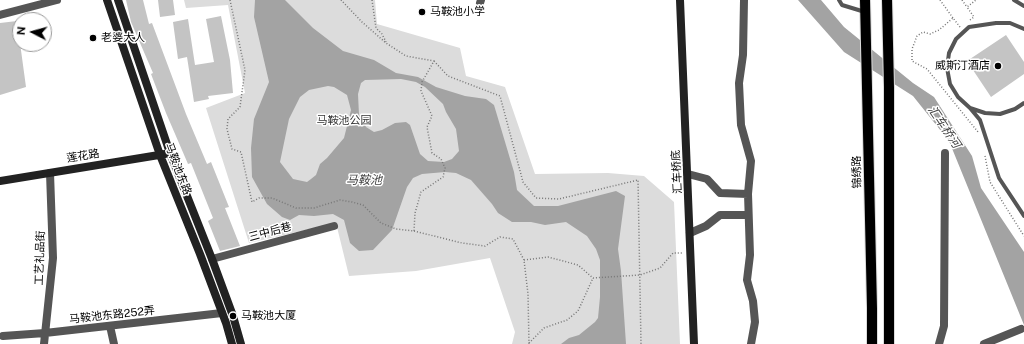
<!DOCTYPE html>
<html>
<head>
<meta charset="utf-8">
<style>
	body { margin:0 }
	#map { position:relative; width:1024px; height:344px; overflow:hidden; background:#fff; font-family:"Public Sans",sans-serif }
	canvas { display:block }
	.north { position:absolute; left:12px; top:12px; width:40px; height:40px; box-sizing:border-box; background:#fff; border:1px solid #999; border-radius:50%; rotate:276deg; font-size:11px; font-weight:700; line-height:16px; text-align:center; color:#000 }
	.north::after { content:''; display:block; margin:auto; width:14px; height:18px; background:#000; clip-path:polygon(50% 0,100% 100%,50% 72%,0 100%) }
</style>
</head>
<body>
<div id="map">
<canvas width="1024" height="344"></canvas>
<div class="north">N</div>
</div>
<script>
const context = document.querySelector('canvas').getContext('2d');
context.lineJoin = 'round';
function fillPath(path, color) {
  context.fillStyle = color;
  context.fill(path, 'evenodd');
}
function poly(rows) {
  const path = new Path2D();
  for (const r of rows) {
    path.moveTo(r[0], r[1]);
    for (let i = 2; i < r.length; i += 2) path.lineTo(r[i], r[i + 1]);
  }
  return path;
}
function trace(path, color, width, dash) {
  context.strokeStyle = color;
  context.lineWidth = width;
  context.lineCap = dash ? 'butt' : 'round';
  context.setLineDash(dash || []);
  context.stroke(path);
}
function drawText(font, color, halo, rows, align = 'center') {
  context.font = font + ' "Public Sans","Noto Sans SC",sans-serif';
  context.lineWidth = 3;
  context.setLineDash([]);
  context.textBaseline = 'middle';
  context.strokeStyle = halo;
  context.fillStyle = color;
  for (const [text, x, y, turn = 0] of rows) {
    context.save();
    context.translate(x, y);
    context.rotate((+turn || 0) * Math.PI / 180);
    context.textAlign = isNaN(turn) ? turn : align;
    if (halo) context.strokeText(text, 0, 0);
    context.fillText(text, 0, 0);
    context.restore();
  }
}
const green = poly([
	[184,0,375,0,377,24,460,48,466,76,505,87,535,174,608,173,644,176,674,202,680,344,512,344,515,332,490,258,416,271,349,276,336,223,249,243,206,108,245,93,228,5,186,8]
]);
const water = poly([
	[255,0,285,0,313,28,343,51,374,60,396,73,418,77,436,87,465,96,486,99,494,105,514,172,517,190,534,206,558,206,616,191,625,196,618,249,621,271,626,344,561,344,569,338,579,335,595,322,598,318,600,297,600,260,596,249,587,236,566,222,545,225,531,222,512,222,498,213,492,204,471,180,456,173,445,172,422,174,413,178,407,187,392,230,373,250,359,251,350,243,344,220,333,214,314,216,299,215,290,220,282,217,267,204,252,177,251,148,254,119,269,82,254,17],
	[401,79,416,82,425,87,443,104,446,112,456,129,459,151,452,159,444,162,428,161,420,154,410,125,406,122,395,123,382,130,374,132,366,127,359,115,358,94,361,83,365,80],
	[328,86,334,87,347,95,351,110,344,138,327,158,320,164,316,175,311,179,307,182,293,179,280,162,289,119,300,97,309,90],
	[798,0,821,0,844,27,913,83,934,97,972,156,981,188,1024,252,1024,325,949,141,913,96,844,52]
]);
const building = poly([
	[126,0,143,0,149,24,152,23,186,114,207,164,211,162,229,207,225,208,240,246,220,251,208,221,213,218,191,163,188,164,166,113,151,74,153,73,131,22],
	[158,0,173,0,175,15,160,17],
	[221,16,230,60,233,93,208,96,209,99,194,102,187,57,178,59,173,22,188,19,195,65,214,62,206,19],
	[17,21,26,87,0,95,0,23],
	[1006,35,1024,62,1024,74,991,97,967,61]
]);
const path = poly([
	[230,0,245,70,240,107,228,119,227,129,232,149,241,152,252,202,259,198,272,198,296,208,314,208,340,200,352,202,363,205,381,223,396,229,414,231,415,213,421,192,443,177,445,168,441,159,432,153,427,127,432,116,421,91,422,82,434,61,406,56,386,43,362,22,341,0],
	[372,0,376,28,382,34,386,42],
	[940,0,953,18],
	[962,0,967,7],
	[970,20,974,17,967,7,976,0],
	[960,27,953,18,939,30,930,34,923,32,917,36,912,49,912,61,927,69,978,132],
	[434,61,448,76,500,96,523,182,536,198,559,199,638,180,641,344],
	[985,156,990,182,1024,236],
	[414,231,462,243,485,246,500,237,513,239,524,260,528,294,529,344],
	[524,260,548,257,578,265,593,278,640,275,660,268,673,253,683,253],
	[529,343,544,328,567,320,578,311,593,278]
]);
const lane = poly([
	[839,0,842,5,865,12],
	[1014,0,1024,6],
	[1024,29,1010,23,996,23,969,27,956,39,949,53,947,68,950,84,958,97,970,108,985,113,1000,114,1015,109,1024,103],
	[970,108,980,120,999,178,1024,216]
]);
const street = poly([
	[744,0,743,55,739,83,741,125,751,161,748,194,750,255,747,280,753,301,755,322,751,344],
	[480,3,481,0],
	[0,15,57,0],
	[688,174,707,179,720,193,748,194],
	[690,233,706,226,720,215,748,215],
	[212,259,334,226],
	[110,326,114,344],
	[3,336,45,333,222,313],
	[44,344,53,258,50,173],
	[939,344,944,326,945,153],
	[984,344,1021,329]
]);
const secondary = poly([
	[107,0,160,155,200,254,226,323,232,344],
	[118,0,170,153,212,259,233,316,241,344],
	[680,0,694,344],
	[0,181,165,154]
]);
const primary = poly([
	[865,0,872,308,872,344],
	[887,0,889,87,889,344]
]);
const markers = [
	[422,12,4,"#000"],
	[93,38,4,"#000"],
	[998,66,4,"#000"],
	[233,316,4,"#000"]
];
const poiNames = [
	["马鞍池小学",430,12],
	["老婆大人",101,38],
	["威斯汀酒店",990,66,"right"],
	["马鞍池大厦",241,316]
];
const parkNames = [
	["马鞍池公园",344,121]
];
const streetNames = [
	["莲花路",83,156,-9],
	["马鞍池东路",178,169,69],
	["汇车桥底",677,172,-93],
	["锦绣路",857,172,-91],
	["三中后巷",270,232,-15],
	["工艺礼品街",40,258,-88],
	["马鞍池东路252弄",112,315,-6]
];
const waterNames = [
	["汇车桥河",944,127,56],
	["马鞍池",364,180]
];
fillPath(green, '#dcdcdc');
fillPath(water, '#a3a3a3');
fillPath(building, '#c4c4c4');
trace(primary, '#dbdbdb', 12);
trace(path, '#777', 1.5, [1, 2]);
trace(lane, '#555', 4);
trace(street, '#555', 8);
trace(secondary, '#222', 8);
trace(primary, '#000', 10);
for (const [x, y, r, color] of markers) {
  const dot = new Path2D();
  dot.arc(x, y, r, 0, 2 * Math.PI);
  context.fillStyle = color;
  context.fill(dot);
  trace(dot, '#fff', 1.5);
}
drawText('11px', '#000', '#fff', poiNames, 'left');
drawText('11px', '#333', '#fff', parkNames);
drawText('11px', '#000', '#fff', streetNames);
drawText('italic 12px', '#444', '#fff', waterNames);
</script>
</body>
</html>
